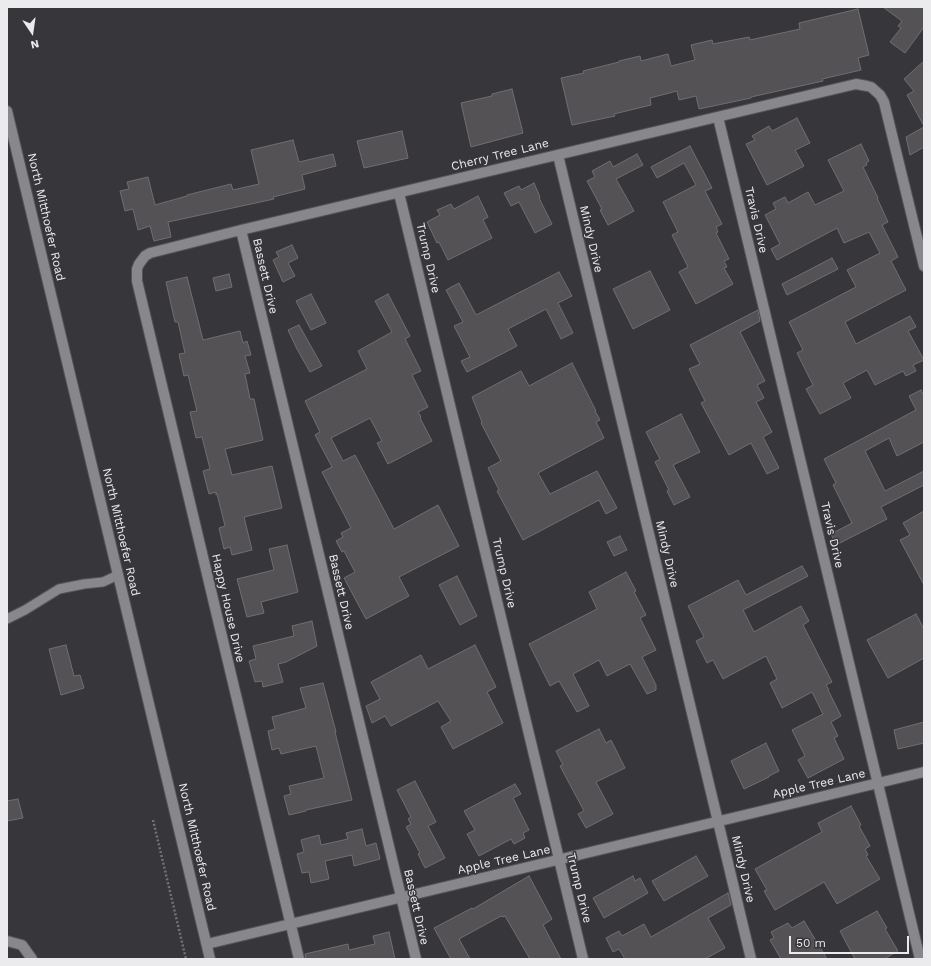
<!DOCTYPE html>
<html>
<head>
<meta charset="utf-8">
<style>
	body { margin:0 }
	#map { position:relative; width:931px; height:966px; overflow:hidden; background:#37373b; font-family:"Work Sans",sans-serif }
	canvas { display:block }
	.frame { position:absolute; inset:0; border:8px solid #ebebee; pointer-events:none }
	.north { position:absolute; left:12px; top:12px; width:40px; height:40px; -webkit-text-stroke:3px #37373b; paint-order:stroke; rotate:167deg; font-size:11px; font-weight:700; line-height:16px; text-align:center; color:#ebebee }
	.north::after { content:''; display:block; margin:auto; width:14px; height:18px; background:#ebebee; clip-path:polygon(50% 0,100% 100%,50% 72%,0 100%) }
	.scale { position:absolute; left:789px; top:936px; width:120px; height:18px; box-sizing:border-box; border:2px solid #ebebee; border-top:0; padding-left:5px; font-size:12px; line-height:14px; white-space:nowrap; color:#ebebee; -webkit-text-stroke:3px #37373b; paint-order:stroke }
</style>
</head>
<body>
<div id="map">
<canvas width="931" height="966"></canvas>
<div class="frame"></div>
<div class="north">N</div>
<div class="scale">50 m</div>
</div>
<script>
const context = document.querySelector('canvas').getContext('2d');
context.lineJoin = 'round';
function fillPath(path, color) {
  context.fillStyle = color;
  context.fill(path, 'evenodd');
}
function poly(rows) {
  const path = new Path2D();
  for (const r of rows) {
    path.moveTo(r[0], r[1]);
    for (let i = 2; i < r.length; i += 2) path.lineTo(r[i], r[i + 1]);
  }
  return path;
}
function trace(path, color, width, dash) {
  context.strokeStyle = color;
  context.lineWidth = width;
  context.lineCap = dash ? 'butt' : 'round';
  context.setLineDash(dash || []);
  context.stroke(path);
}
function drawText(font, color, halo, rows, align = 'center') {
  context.font = font + ' "Work Sans",sans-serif';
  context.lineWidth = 3;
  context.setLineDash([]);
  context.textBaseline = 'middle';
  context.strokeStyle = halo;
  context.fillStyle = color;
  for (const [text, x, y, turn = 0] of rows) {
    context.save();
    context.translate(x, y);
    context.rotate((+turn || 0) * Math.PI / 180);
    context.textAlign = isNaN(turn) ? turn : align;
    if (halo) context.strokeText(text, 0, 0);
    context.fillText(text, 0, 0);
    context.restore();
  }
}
const building = poly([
	[883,7,924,7,924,27,905,53,890,42,901,28,898,26,902,21,883,7],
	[858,9,869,55,858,58,861,70,822,79,823,81,751,97,751,98,699,109,696,96,679,100,677,91,650,98,651,105,614,114,615,116,572,125,561,78,584,73,583,71,619,62,619,61,640,56,641,61,668,54,671,66,695,60,691,45,712,40,713,44,749,37,750,40,800,29,799,23,858,9],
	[924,61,924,126,907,95,914,91,904,79,924,61],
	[512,89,523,133,471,147,461,103,492,96,492,94,512,89],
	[797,118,810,143,795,150,804,166,767,185,746,144,755,140,752,136,769,126,772,131,797,118],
	[924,127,924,147,910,155,906,137,924,127],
	[402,131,408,158,364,168,357,141,402,131],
	[293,140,299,162,333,154,336,166,302,175,305,189,273,197,274,199,168,222,171,237,154,241,150,226,138,230,133,209,125,211,120,191,129,189,127,182,148,177,155,205,187,196,187,195,231,184,233,190,259,184,251,150,293,140],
	[861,144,869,161,866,163,867,165,863,167,878,198,877,198,888,222,882,225,898,257,891,261,906,290,845,322,856,344,910,316,916,327,908,331,924,360,913,365,916,371,906,376,903,371,875,385,867,370,843,383,851,398,820,414,806,389,813,385,797,353,803,350,789,322,856,287,847,270,880,253,869,232,844,243,837,228,777,260,771,249,780,244,765,215,776,209,773,203,785,197,788,203,808,192,815,205,844,191,828,160,861,144],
	[690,146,712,188,705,191,722,224,716,227,718,232,716,233,729,259,724,261,727,267,724,268,733,284,696,304,679,272,688,267,672,235,678,232,663,202,696,185,684,163,657,178,651,167,690,146],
	[637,154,643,165,616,179,634,211,608,225,600,210,602,209,587,181,595,177,592,171,610,161,613,167,637,154],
	[534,183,540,197,539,198,552,224,535,233,519,202,511,206,504,193,519,186,521,190,534,183],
	[478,196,488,217,483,220,492,238,448,260,439,242,437,243,427,222,440,215,437,210,451,204,454,209,478,196],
	[292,245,298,258,288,263,295,276,283,282,273,260,279,257,276,252,292,245],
	[832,258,838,269,787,295,782,284,832,258],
	[650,271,670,310,633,329,613,289,650,271],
	[559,272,572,296,558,303,573,333,561,339,546,309,508,329,517,346,467,372,461,361,470,357,454,326,463,322,446,290,459,283,476,315,559,272],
	[229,274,232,287,216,291,213,278,229,274],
	[187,277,203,340,240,331,243,343,247,341,251,355,245,356,250,373,245,374,250,399,254,399,263,440,225,449,232,475,272,466,282,508,244,517,252,550,232,555,230,547,224,549,219,528,225,526,217,494,216,495,216,492,209,494,203,471,210,469,202,437,196,438,190,412,197,411,188,375,184,376,179,354,185,353,178,322,175,322,166,282,187,277],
	[311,294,326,323,311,330,296,301,311,294],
	[388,294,410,336,405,339,421,371,412,375,428,407,418,412,421,417,420,418,432,441,388,464,377,443,382,441,370,418,331,438,343,461,355,455,394,529,438,505,459,546,399,577,409,596,366,619,344,578,355,572,344,551,342,552,336,541,343,537,341,533,351,528,322,472,332,467,315,435,320,432,305,401,367,369,358,351,392,332,375,301,388,294],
	[758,310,760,321,740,332,765,381,757,385,764,398,756,402,772,432,763,437,779,468,767,474,751,443,729,455,701,403,705,401,689,369,700,364,690,345,758,310],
	[299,325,322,366,310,372,297,349,288,330,299,325],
	[572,363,596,411,595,411,600,420,596,422,604,438,538,473,550,494,597,471,617,508,606,514,599,500,523,540,497,491,499,490,488,468,501,461,481,423,482,422,472,397,521,371,529,386,572,363],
	[921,390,924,396,924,442,897,456,889,438,865,451,885,491,924,471,924,485,881,507,887,519,836,545,831,534,852,523,833,485,836,483,824,459,916,410,909,396,921,390],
	[681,414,700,452,673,465,690,497,674,505,667,491,669,490,655,462,660,459,646,432,681,414],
	[924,511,924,585,900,540,910,535,903,523,924,511],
	[620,536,627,550,614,556,607,542,620,536],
	[287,545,298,592,261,602,264,613,247,617,237,579,274,570,269,549,287,545],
	[802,566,808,576,743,610,754,632,801,606,809,621,803,625,832,682,826,685,829,690,828,690,841,716,831,722,838,736,834,738,844,759,808,778,798,760,805,756,792,730,823,714,812,692,782,708,770,683,777,679,766,656,723,679,713,660,707,663,696,641,704,637,688,606,738,580,746,595,802,566],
	[626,572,636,591,634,592,646,615,640,618,656,650,642,657,656,685,656,690,647,694,630,664,607,676,599,660,573,674,589,706,577,712,559,681,550,686,529,644,597,609,589,592,626,572],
	[457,576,477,616,460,625,439,585,457,576],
	[916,614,924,629,924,658,888,678,867,640,916,614],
	[312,621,317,646,286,662,278,664,283,682,263,687,262,681,255,682,249,661,256,659,253,646,294,636,292,626,312,621],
	[66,645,74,676,80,675,84,688,61,695,49,649,66,645],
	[475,645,496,687,487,692,503,723,453,749,441,727,451,721,438,701,391,726,385,716,372,723,366,706,380,699,371,682,421,655,428,669,475,645],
	[323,683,336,732,335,732,352,800,306,810,306,811,289,815,284,796,291,794,289,786,324,778,316,746,281,754,279,748,272,750,268,731,275,729,272,717,306,708,300,688,323,683],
	[924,722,924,743,898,749,894,730,924,722],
	[599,729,606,743,611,740,625,768,596,782,613,814,586,828,578,814,584,811,560,766,563,765,556,751,599,729],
	[766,743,779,771,769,776,769,777,744,789,731,761,766,743],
	[415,781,436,822,428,826,445,858,425,868,418,854,420,853,406,827,411,824,408,819,411,817,397,790,415,781],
	[515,784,521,794,513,798,529,830,523,833,525,838,514,844,511,839,479,856,467,834,475,830,464,811,515,784],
	[18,799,23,818,7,821,7,801,18,799],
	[851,806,861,825,859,826,870,846,865,849,868,855,866,856,880,879,837,904,824,882,775,910,764,891,767,890,755,869,822,832,818,823,851,806],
	[362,829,366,846,376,843,380,859,354,866,352,855,325,861,329,879,311,883,309,872,302,873,297,854,304,852,301,840,319,835,321,845,348,839,346,833,362,829],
	[696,856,708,876,664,901,652,881,696,856],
	[529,876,552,919,543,925,561,959,530,959,505,916,502,917,501,916,459,939,470,959,451,959,434,928,472,908,473,909,529,876],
	[633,876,635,881,640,878,648,893,604,918,593,898,633,876],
	[728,893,731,905,708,918,725,948,705,959,625,959,619,949,613,952,606,938,619,931,622,936,644,924,651,937,728,893],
	[877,911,887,928,885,929,898,951,884,959,855,959,840,931,877,911],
	[804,921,827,959,781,959,770,940,774,938,771,932,788,923,792,928,804,921],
	[389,932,395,959,306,959,305,954,348,944,349,950,375,944,373,936,389,932]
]);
const path = poly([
	[153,820,186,959]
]);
const service = poly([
	[7,619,25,610,59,589,84,584,103,582,118,575]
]);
const minor = poly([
	[718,117,920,959],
	[558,155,751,959],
	[399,193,583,959],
	[241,230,416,959],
	[7,941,22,945,32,959],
	[207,944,924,772],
	[299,959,137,281,137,269,139,264,145,256,150,253,241,230,856,84,867,86,871,87,880,95,884,102,924,266]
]);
const secondary = poly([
	[7,111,210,959]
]);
const streetNames = [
	["Cherry Tree Lane",500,155,-14],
	["North Mitthoefer Road",46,217,77],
	["Travis Drive",756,220,77],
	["Mindy Drive",591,239,77],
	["Trump Drive",428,258,77],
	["Bassett Drive",265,276,77],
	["North Mitthoefer Road",121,532,77],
	["Travis Drive",832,535,77],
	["Mindy Drive",667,554,77],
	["Trump Drive",504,573,77],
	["Bassett Drive",341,592,77],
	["Happy House Drive",228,608,77],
	["Apple Tree Lane",819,784,-13],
	["North Mitthoefer Road",197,847,77],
	["Apple Tree Lane",504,860,-13],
	["Mindy Drive",743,869,77],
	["Trump Drive",579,888,76],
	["Bassett Drive",416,907,77]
];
fillPath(building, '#555256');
trace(building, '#716e72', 1);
trace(service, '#545357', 11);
trace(minor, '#545357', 12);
trace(secondary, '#545357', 12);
trace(path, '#727275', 2.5, [2, 2]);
trace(service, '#88878c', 9);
trace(minor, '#88878c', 10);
trace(secondary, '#88878c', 10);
drawText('12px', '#ebebee', '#37373b', streetNames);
</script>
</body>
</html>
